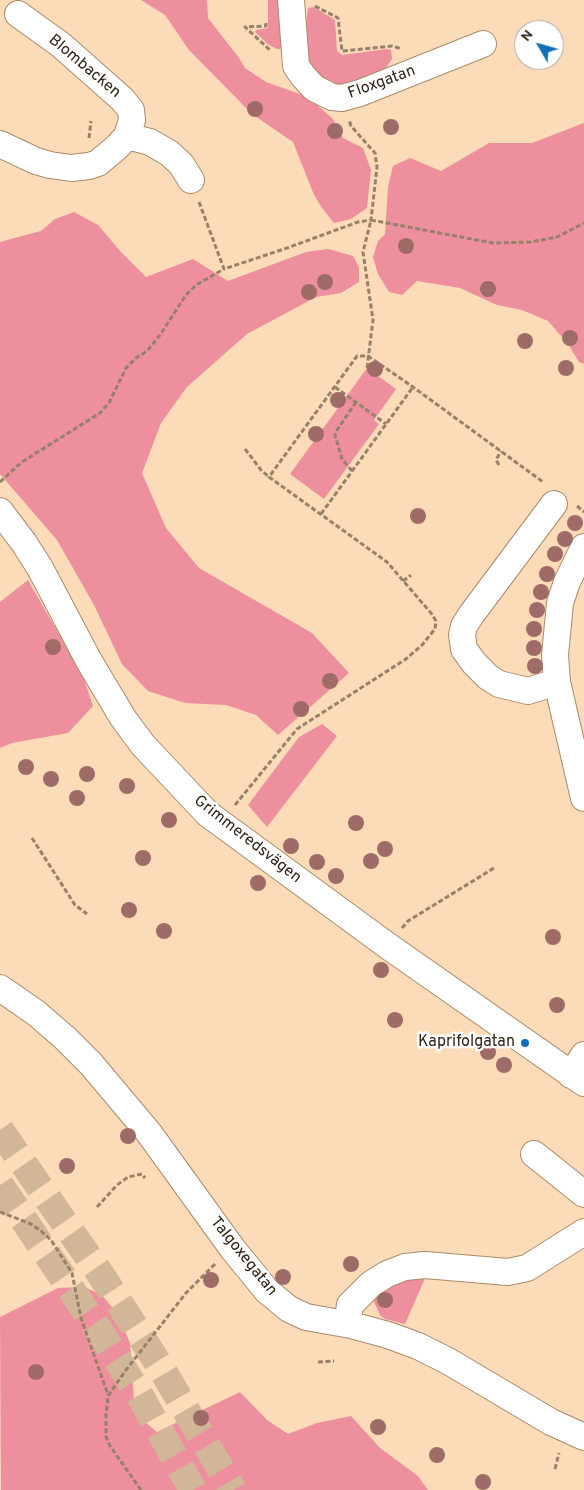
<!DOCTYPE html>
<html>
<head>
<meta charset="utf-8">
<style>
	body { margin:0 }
	#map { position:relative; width:584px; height:1490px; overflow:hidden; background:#fbdbb8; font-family:Overpass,sans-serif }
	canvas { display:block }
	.north { position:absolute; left:514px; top:20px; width:50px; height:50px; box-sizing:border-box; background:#fff; border:1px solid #aca7a2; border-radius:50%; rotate:308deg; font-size:14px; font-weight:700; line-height:20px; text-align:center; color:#302417 }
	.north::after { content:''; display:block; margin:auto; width:18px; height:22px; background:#106ebb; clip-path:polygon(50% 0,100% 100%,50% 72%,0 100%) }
</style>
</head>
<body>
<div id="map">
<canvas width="584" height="1490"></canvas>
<div class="north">N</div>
</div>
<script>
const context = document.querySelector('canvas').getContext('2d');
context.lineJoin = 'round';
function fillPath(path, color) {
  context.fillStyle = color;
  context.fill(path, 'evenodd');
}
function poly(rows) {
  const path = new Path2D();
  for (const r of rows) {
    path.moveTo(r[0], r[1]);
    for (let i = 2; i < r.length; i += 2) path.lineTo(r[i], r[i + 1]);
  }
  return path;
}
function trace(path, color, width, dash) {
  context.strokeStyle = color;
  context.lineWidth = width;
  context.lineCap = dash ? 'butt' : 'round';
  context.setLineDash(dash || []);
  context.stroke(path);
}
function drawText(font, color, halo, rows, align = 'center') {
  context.font = font + ' Overpass,sans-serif';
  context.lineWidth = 5;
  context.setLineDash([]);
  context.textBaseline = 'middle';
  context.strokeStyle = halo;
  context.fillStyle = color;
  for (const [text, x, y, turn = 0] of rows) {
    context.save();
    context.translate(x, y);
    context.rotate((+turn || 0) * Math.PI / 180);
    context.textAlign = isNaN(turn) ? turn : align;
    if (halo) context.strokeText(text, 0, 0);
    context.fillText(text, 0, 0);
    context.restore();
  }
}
const green = poly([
	[141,0,207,0,208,18,239,58,245,68,266,82,308,97,333,119,343,138,363,148,371,170,367,208,351,219,334,223,322,208,314,195,293,142,252,114,189,50,165,15],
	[268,0,281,0,283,43,280,49,277,49,269,45,255,32,256,30,268,28],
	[314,7,335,20,337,51,342,55,387,49,391,50,392,59,384,71,378,75,343,84,334,84,325,81,308,62,305,36,308,8],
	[584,123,584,364,579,362,568,344,548,321,522,310,497,305,460,288,417,281,402,295,389,292,378,274,373,257,378,241,385,234,388,187,393,166,410,158,441,171,489,143,532,143],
	[74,212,98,225,121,252,146,277,193,259,228,281,306,252,328,249,353,256,359,267,359,282,341,293,316,297,247,334,187,387,161,423,142,473,166,528,199,568,312,633,349,673,278,735,256,715,226,705,185,703,148,691,122,664,94,605,57,540,0,474,0,242,41,231,55,219],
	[367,368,396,389,374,420,379,424,324,499,290,474],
	[28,580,83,676,93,706,68,733,12,743,0,748,0,602],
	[322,724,337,736,267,827,248,805,299,737],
	[426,1276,405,1324,385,1319,380,1315,374,1302,377,1292,396,1278],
	[84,1287,102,1295,119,1316,130,1343,134,1400,144,1421,157,1432,240,1392,267,1420,288,1434,317,1423,351,1416,380,1448,418,1476,428,1490,1,1490,0,1317,58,1288]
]);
const highwayTunnel = poly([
	[0,1130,101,1275,160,1366,233,1490],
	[0,1185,100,1332,139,1394,193,1490]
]);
const path = poly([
	[315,6,338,18,342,51,392,46,402,49],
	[266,23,266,26,245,27,271,51],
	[89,138,91,121],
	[199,202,224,269,287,248,358,222,371,220,377,167,375,153,351,126,349,120],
	[367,368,373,320,363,252,371,220,493,243,531,242,557,237,584,223],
	[335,387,386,424],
	[245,449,261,470,269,477],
	[499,465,496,460,501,451],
	[352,471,342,459,335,435,337,430,356,402],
	[0,482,22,462,100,413,109,403,126,368,136,358,147,351,160,335,186,295,196,285,224,269],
	[577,506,584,512],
	[321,514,413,387],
	[403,581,411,575],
	[235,805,297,729,406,659,422,645,435,629,436,621,431,613,387,562,269,477,357,356,368,356,413,387,543,482],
	[32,838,75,905,87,914],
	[402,928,408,921,494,868],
	[97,1207,117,1185,128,1177,142,1174,145,1178],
	[0,1212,31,1224,41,1231,51,1240,72,1273,81,1318,108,1395],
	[318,1362,334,1361],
	[555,1469,559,1453],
	[141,1490,110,1446,106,1437,106,1415,108,1396,126,1370,186,1293,215,1264]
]);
const minor = poly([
	[291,0,296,66,303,76,314,88,332,97,342,98,360,93,483,44],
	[127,136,150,142,169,153,181,164,191,180],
	[0,144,36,161,50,165,71,168,89,166,98,163,117,147,127,136,132,120,131,110,122,99,61,45,18,14],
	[554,504,471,615,464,626,462,635,464,649,474,663,488,677,499,684,528,691,557,682],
	[0,511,24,543,40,568,89,661,123,718,143,745,208,814,388,946,584,1083],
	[584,547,567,582,560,603,555,655,557,682,584,798],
	[0,988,36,1013,65,1038,91,1064,149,1133,232,1248,267,1291,289,1309,306,1317,351,1325,388,1335,418,1346,448,1361,551,1422,584,1437],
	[571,1075,584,1055],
	[534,1154,584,1194],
	[347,1324,350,1305,371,1284,387,1274,405,1267,425,1265,508,1272,527,1268,584,1232]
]);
const trees = [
	[255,109],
	[391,127],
	[335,131],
	[406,246],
	[325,282],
	[488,289],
	[309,292],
	[570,338],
	[525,341],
	[566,368],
	[375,369],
	[338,400],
	[316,434],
	[418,516],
	[575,523],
	[565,539],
	[555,554],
	[547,574],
	[541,592],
	[537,610],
	[534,629],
	[53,647],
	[534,648],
	[535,666],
	[330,681],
	[301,709],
	[26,767],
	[87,774],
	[51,779],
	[127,786],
	[77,798],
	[169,820],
	[356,823],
	[291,846],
	[385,849],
	[143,858],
	[371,861],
	[317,862],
	[336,876],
	[258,883],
	[129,910],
	[164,931],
	[553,937],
	[381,970],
	[557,1005],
	[395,1020],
	[488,1052],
	[504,1065],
	[128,1136],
	[67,1166],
	[351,1264],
	[283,1277],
	[211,1280],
	[385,1300],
	[36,1372],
	[201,1418],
	[378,1427],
	[437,1455],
	[483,1482]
];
const markers = [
	[525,1043,5,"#106ebb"]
];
const streetNames = [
	["Blombacken",84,67,40],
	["Floxgatan",382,83,-20],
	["Grimmeredsvägen",247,840,38],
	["Talgoxegatan",243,1257,51]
];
const poiNames = [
	["Kaprifolgatan",515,1043]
];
fillPath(green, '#ee8f9e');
trace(highwayTunnel, '#d2b698', 28, [28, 14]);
trace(minor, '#a88b6a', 28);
trace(path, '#978169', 3, [5, 2.5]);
trace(minor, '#fff', 26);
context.fillStyle = '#9f6b66';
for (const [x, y] of trees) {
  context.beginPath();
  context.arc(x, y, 8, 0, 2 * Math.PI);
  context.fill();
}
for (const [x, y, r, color] of markers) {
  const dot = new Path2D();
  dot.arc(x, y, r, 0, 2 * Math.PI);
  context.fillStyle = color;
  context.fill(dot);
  trace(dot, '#fff', 2);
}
drawText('16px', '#302417', '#fff', streetNames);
drawText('16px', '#302417', '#fff', poiNames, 'right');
</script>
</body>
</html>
